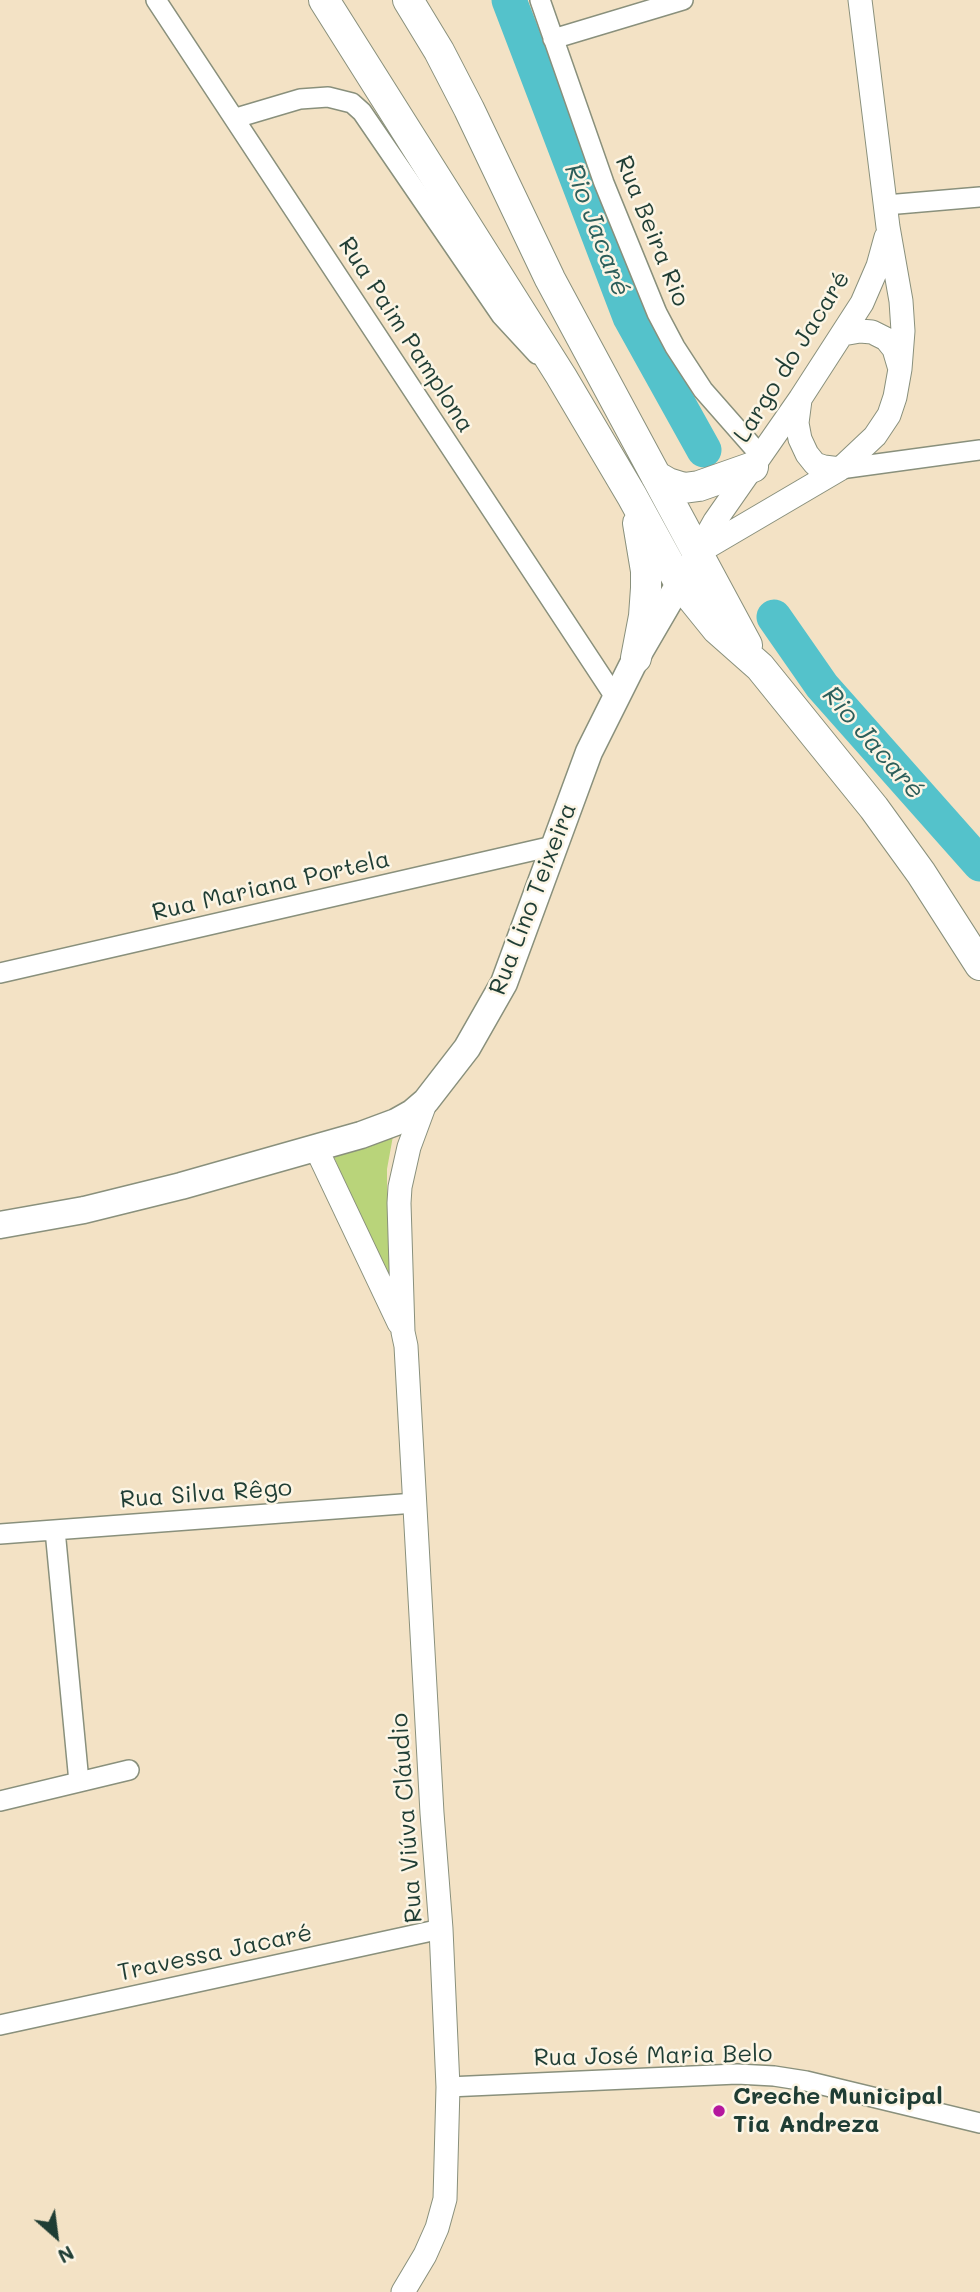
<!DOCTYPE html>
<html>
<head>
<meta charset="utf-8">
<style>
	body { margin:0 }
	#map { position:relative; width:980px; height:2292px; overflow:hidden; background:#f3e2c5; font-family:Mali,sans-serif }
	canvas { display:block }
	.north { position:absolute; left:21px; top:2201px; width:70px; height:70px; -webkit-text-stroke:5px #fcf5e5; paint-order:stroke; rotate:152deg; font-size:19px; font-weight:700; line-height:28px; text-align:center; color:#1f3d34 }
	.north::after { content:''; display:block; margin:auto; width:24px; height:32px; background:#1f3d34; clip-path:polygon(50% 0,100% 100%,50% 72%,0 100%) }
</style>
</head>
<body>
<div id="map">
<canvas width="980" height="2292"></canvas>
<div class="north">N</div>
</div>
<script>
const context = document.querySelector('canvas').getContext('2d');
context.lineJoin = 'round';
function fillPath(path, color) {
  context.fillStyle = color;
  context.fill(path, 'evenodd');
}
function poly(rows) {
  const path = new Path2D();
  for (const r of rows) {
    path.moveTo(r[0], r[1]);
    for (let i = 2; i < r.length; i += 2) path.lineTo(r[i], r[i + 1]);
  }
  return path;
}
function trace(path, color, width, dash) {
  context.strokeStyle = color;
  context.lineWidth = width;
  context.lineCap = dash ? 'butt' : 'round';
  context.setLineDash(dash || []);
  context.stroke(path);
}
function drawText(font, color, halo, rows, align = 'center') {
  context.font = font + ' Mali,sans-serif';
  context.lineWidth = 5;
  context.setLineDash([]);
  context.textBaseline = 'middle';
  context.strokeStyle = halo;
  context.fillStyle = color;
  for (const [text, x, y, turn = 0] of rows) {
    context.save();
    context.translate(x, y);
    context.rotate((+turn || 0) * Math.PI / 180);
    context.textAlign = isNaN(turn) ? turn : align;
    if (halo) context.strokeText(text, 0, 0);
    context.fillText(text, 0, 0);
    context.restore();
  }
}
const green = poly([
	[393,1136,387,1169,387,1191,394,1282,386,1280,334,1157]
]);
const river = poly([
	[509,0,630,317,704,450],
	[774,617,822,686,980,864]
]);
const minor = poly([
	[156,0,615,697],
	[540,0,604,183,657,313,675,347,703,390,761,456],
	[553,39,683,0],
	[236,118,300,99,328,97,352,103,362,112,501,315,537,354],
	[886,205,980,197],
	[840,469,980,450],
	[0,973,553,846],
	[55,1530,79,1782],
	[0,1534,415,1503],
	[0,1801,129,1770],
	[0,2025,441,1929],
	[448,2087,737,2074,774,2076,806,2081,980,2123]
]);
const tertiary = poly([
	[843,334,860,331,872,332,886,339,894,349,899,366],
	[800,400,797,423,800,439,807,454,815,464,824,467,840,469],
	[697,553,840,469,875,436,889,415,895,397,900,369,903,331,901,301,888,227,860,0],
	[697,553,715,521,800,399,862,303,878,266,886,237],
	[316,1148,399,1323],
	[403,2292,425,2255,437,2228,445,2199,448,2087,441,1929,432,1813,406,1346,403,1332,399,1203,400,1187,409,1147,426,1101]
]);
const secondary = poly([
	[0,1225,84,1210,181,1186,361,1135,396,1122,412,1113,426,1101,467,1048,504,983,589,752,636,658,689,567]
]);
const primary = poly([
	[324,0,561,376,632,496,679,582,717,629,760,667,874,808,921,873,980,965],
	[408,0,439,51,469,109,550,279,747,645],
	[656,476,668,483,684,488,699,486,753,467],
	[636,658,644,616,646,588,646,571,638,523]
]);
const markers = [
	[719,2111,7,"#b5179e"]
];
const streetNames = [
	["Rua Beira Rio",652,231,68],
	["Rua Paim Pamplona",406,335,57],
	["Largo do Jacaré",792,357,-58],
	["Rua Mariana Portela",271,886,-13],
	["Rua Lino Teixeira",533,899,-69],
	["Rua Silva Rêgo",206,1494,-4],
	["Rua Viúva Cláudio",407,1818,-94],
	["Travessa Jacaré",215,1953,-12],
	["Rua José Maria Belo",653,2056,-1]
];
const poiNames = [
	["Creche Municipal",733,2097],
	["Tia Andreza",733,2125]
];
const waterNames = [
	["Rio Jacaré",597,230,69],
	["Rio Jacaré",873,743,49]
];
fillPath(green, '#b9d47a');
trace(river, '#54c2cb', 35);
trace(minor, '#89907c', 22);
trace(tertiary, '#89907c', 25);
trace(secondary, '#89907c', 29);
trace(primary, '#89907c', 32);
trace(minor, '#fff', 19);
trace(tertiary, '#fff', 23);
trace(secondary, '#fff', 26);
trace(primary, '#fff', 30);
for (const [x, y, r, color] of markers) {
  const dot = new Path2D();
  dot.arc(x, y, r, 0, 2 * Math.PI);
  context.fillStyle = color;
  context.fill(dot);
  trace(dot, '#fcf5e5', 2.5);
}
drawText('24px', '#1f3d34', '#fcf5e5', streetNames);
drawText('bold 24px', '#1f3d34', '#fcf5e5', poiNames, 'left');
drawText('italic 26px', '#2c5e5a', '#fcf5e5', waterNames);
</script>
</body>
</html>
